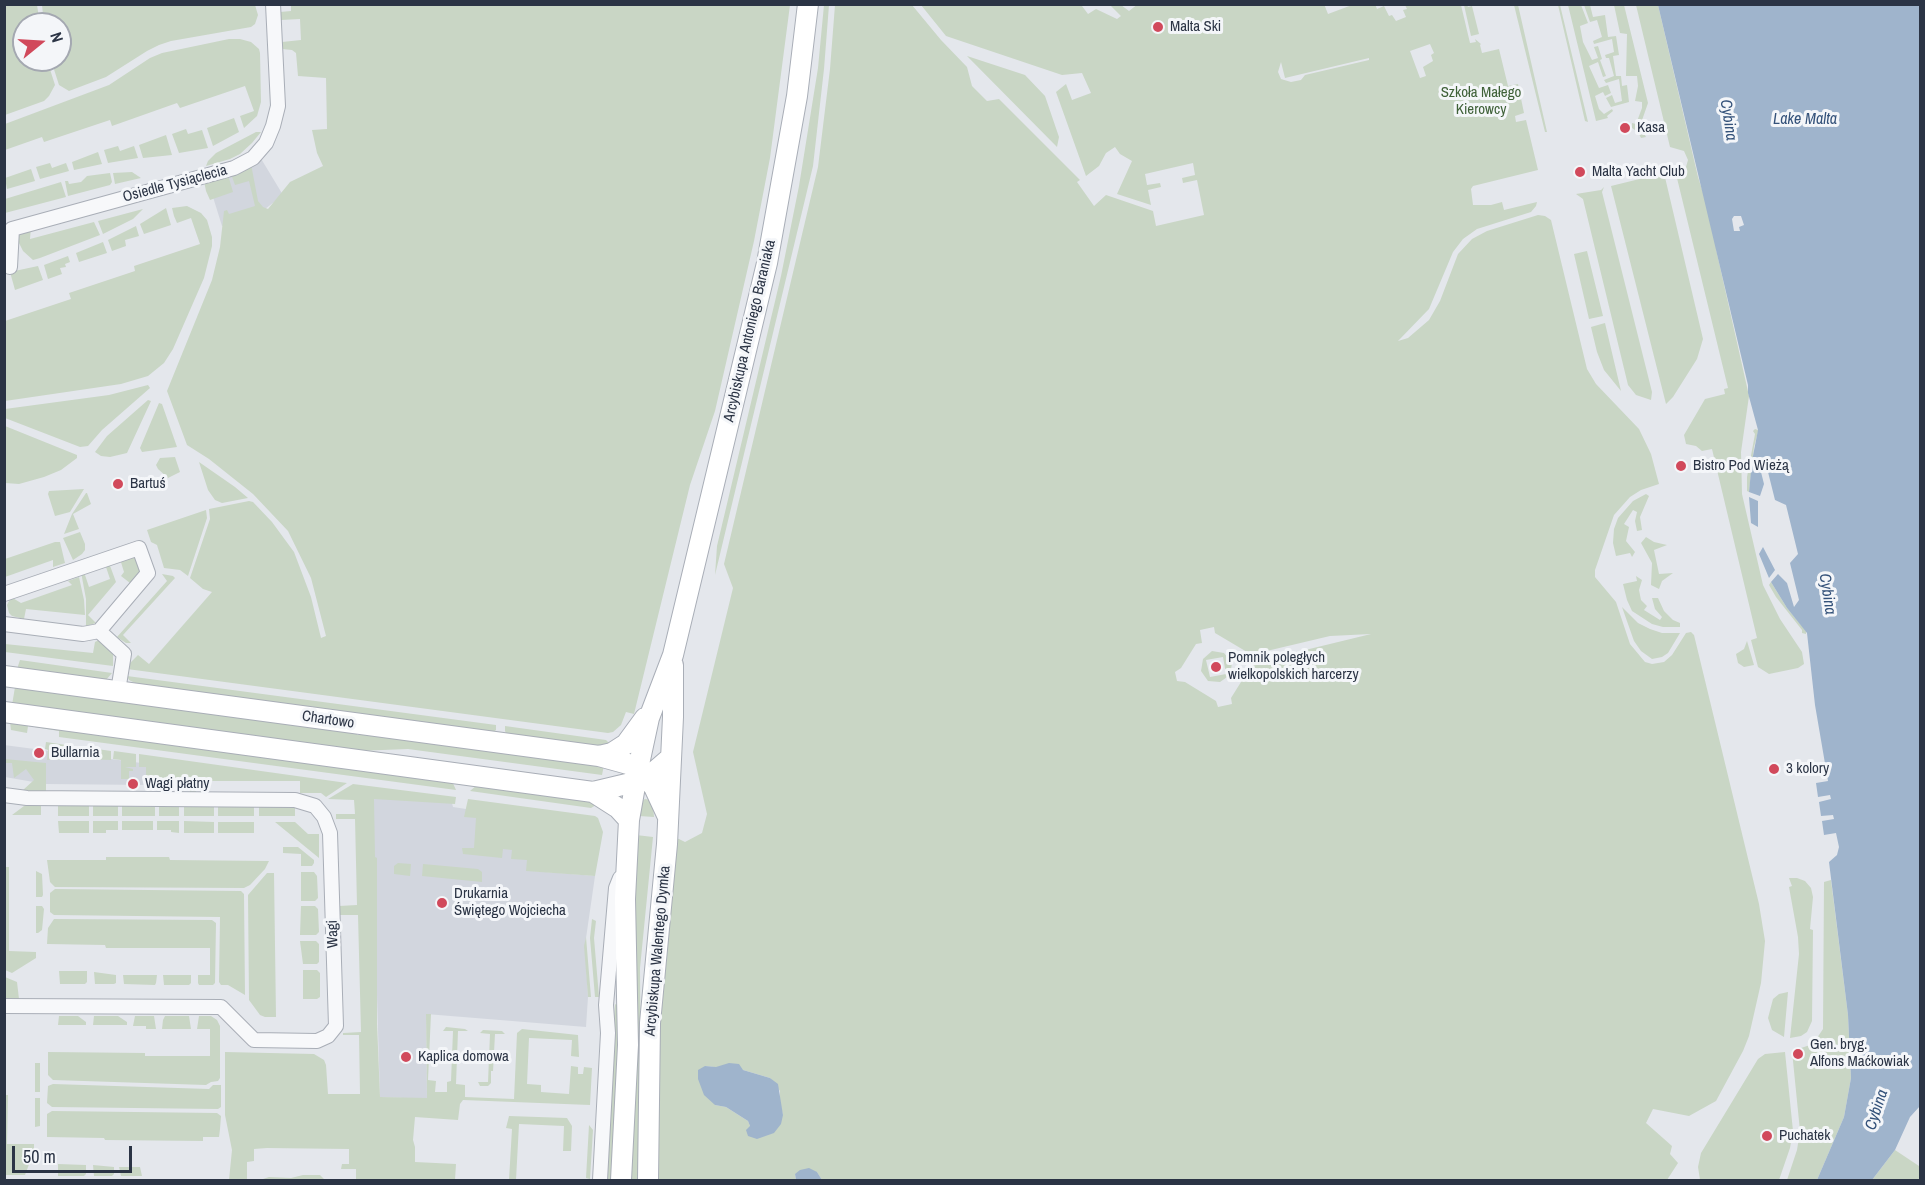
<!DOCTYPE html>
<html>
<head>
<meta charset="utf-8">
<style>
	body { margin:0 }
	#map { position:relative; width:1925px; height:1185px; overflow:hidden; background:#e4e7ec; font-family:"Archivo Narrow",sans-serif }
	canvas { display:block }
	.frame { position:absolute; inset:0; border:6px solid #2b3445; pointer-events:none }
	.north { position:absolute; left:12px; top:12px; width:60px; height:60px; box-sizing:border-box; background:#f4f6f9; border:2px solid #a4a8b1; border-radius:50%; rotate:72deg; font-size:16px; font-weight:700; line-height:24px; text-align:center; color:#2b3445 }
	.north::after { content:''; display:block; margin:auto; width:21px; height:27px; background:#d1495b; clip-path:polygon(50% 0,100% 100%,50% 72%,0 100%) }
	.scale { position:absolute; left:12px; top:1146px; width:120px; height:27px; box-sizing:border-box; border:3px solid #2b3445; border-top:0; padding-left:8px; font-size:18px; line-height:21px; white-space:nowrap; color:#2b3445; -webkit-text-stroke:4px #f4f6f9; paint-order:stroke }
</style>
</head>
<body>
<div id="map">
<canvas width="1925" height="1185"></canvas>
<div class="frame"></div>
<div class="north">N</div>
<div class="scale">50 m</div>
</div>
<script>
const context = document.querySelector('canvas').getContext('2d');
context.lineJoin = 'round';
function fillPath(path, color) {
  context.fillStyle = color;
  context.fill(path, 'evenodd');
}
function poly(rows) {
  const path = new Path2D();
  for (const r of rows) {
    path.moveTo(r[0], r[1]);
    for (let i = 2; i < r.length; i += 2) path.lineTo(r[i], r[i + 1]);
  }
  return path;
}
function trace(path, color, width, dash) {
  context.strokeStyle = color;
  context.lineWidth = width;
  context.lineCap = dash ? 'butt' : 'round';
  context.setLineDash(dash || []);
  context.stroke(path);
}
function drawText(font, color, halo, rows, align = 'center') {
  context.font = font + ' "Archivo Narrow",sans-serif';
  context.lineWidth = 6;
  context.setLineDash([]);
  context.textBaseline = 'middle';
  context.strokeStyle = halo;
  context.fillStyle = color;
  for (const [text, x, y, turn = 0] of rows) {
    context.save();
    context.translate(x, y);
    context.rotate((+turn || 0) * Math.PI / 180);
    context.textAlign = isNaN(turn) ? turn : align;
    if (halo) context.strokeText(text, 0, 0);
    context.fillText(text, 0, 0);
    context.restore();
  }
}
const built = poly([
	[260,157,283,195,251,220,222,226,208,181],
	[4,745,149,764,150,785,45,784,5,777],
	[371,792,452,803,453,807,466,809,538,840,534,871,595,876,585,945,588,997,586,1027,426,1014,427,1099,380,1097]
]);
const green = poly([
	[5,4,37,5,40,24,24,24,24,60,47,60,55,85,49,96,44,101,5,115],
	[291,4,790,5,770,158,754,241,715,411,690,485,634,714,626,712,621,725,613,732,608,733,127,669,129,664,138,655,149,664,212,592,203,589,190,578,210,519,209,509,249,501,253,502,272,522,294,552,311,597,321,638,326,636,311,578,288,531,253,494,209,459,187,445,167,391,212,280,220,247,224,211,227,210,229,214,255,206,249,181,235,185,231,174,251,164,258,201,263,207,268,209,290,182,323,166,317,153,312,130,327,129,326,78,298,76,296,53,292,50,282,49,282,42,301,40,300,19,281,20,280,12,291,11],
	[1138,4,1324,4,1328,14,1352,5,1375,4,1377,9,1384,6,1389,16,1392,15,1396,21,1406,17,1403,10,1407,9,1405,5,1461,5,1470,43,1476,42,1475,39,1481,44,1480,45,1482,53,1499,49,1508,86,1518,84,1524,113,1515,116,1516,122,1526,120,1538,170,1473,186,1471,189,1473,205,1491,205,1502,202,1504,210,1537,202,1536,206,1531,212,1477,229,1463,239,1453,252,1429,309,1398,341,1408,338,1429,320,1440,301,1458,254,1472,239,1487,231,1538,215,1545,216,1551,220,1587,369,1596,384,1639,429,1651,454,1659,484,1641,490,1630,497,1614,515,1595,570,1595,577,1616,602,1630,644,1645,662,1652,664,1664,662,1672,655,1686,633,1691,632,1694,635,1759,904,1765,941,1761,983,1749,1036,1743,1051,1716,1101,1689,1116,1653,1109,1646,1123,1672,1146,1670,1154,1678,1163,1667,1180,822,1180,817,1172,795,1174,796,1180,656,1180,657,1046,674,838,679,839,685,842,702,833,707,814,693,752,733,588,724,564,818,167,830,69,835,5,912,5,941,40,967,67,972,86,987,101,999,99,1080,180,1077,182,1094,206,1106,195,1153,211,1156,226,1204,215,1197,180,1183,183,1182,178,1195,175,1193,163,1145,174,1147,185,1160,183,1161,187,1148,190,1151,205,1117,194,1132,161,1120,154,1115,147,1106,153,1099,166,1086,176,1056,92,1066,84,1072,100,1091,93,1082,73,1062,75,946,36,921,5,1083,5,1082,6,1088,14,1096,9,1117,19,1121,16,1110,5,1121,5,1129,11],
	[1430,44,1434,53,1431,55,1433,61,1423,67,1426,76,1420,78,1410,51],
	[1369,58,1369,60,1305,75,1301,80,1291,82,1281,79,1278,72,1281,62,1285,78],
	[1214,627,1215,633,1247,652,1253,651,1254,654,1330,636,1371,634,1256,662,1256,665,1251,666,1231,698,1232,704,1218,707,1216,701,1185,682,1177,681,1175,672,1181,668,1196,644,1202,643,1200,630],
	[705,1066,743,1070,770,1078,780,1091,780,1103,783,1115,750,1126,748,1121,726,1107,715,1105],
	[255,5,258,15,255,24,251,27,171,41,159,45,147,51,106,77,69,91,59,85,51,60,60,60,60,24,44,24,42,5],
	[824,5,829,5,824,69,813,166,715,575,717,546,781,276,799,186,818,68],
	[1464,5,1467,5,1468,7,1472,6,1479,34,1471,36],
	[1514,5,1518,5,1547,132,1545,132],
	[1558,5,1560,5,1588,122,1585,121],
	[1568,5,1581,5,1588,23,1580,26,1583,42,1592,60,1598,58,1594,47,1598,46,1602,59,1600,60,1606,76,1603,77,1598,62,1589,66,1599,88,1608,85,1611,93,1605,96,1603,92,1595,96,1599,109,1604,114,1612,109,1613,111,1607,116,1608,118,1596,121],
	[1584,5,1590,5,1593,17,1605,15,1608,37,1616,36,1619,55,1613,56,1616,76,1621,76,1622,86,1627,85,1629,102,1611,107,1606,98,1612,95,1615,103,1622,101,1619,79,1606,83,1604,80,1614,76,1609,58,1606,58,1605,55,1614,52,1612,39,1594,44,1593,41,1602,37,1597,20,1590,22],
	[1614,5,1624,5,1648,103,1640,126,1646,137,1641,138,1638,132,1632,128,1632,123,1636,124,1642,108,1642,102,1635,101,1638,86,1637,76,1626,76,1627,34,1620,33],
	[1636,5,1658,5,1698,177,1720,245,1716,249,1749,396,1741,452,1742,494,1763,585,1780,619,1802,652,1804,664,1798,668,1769,674,1758,667,1751,640,1757,638,1712,449,1702,451,1696,446,1686,444,1684,435,1705,399,1725,394,1724,389,1728,388,1676,174,1686,167,1688,160,1684,151,1670,147],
	[229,39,240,39,251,42,259,49,260,53,261,102,257,116,244,128,240,116,254,111,245,86,180,108,177,103,112,126,110,120,44,142,42,137,5,150,5,124,109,85,150,58,162,53],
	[967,56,1025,75,1045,96,1059,137,1057,147],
	[234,118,239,132,213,146,207,128],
	[186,129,188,134,202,130,208,148,179,153,172,134],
	[256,132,261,132,252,143,240,154,230,159,206,166,208,161,216,153],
	[166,135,172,155,143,158,139,145],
	[118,146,120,151,134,146,138,158,108,163,104,150],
	[98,152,102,164,74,170,72,162],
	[50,163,52,168,66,163,69,171,40,179,36,167],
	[31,169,35,181,7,189,5,178],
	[132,172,141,178,115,184,113,173],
	[110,173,112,182,110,185,68,196,65,181,68,181,69,184,81,182,87,176],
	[1664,173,1703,339,1697,359,1673,397,1666,404,1611,186],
	[228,175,233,192,210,200,206,191,204,181],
	[61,182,66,197,5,213,5,199],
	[1604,187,1602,192,1652,392,1651,400,1636,395,1628,385,1583,199,1576,194,1601,190],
	[187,206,201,213,207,220,212,237,212,246,204,278,173,349,164,363,148,376,121,384,5,401,5,321,71,299,69,293,135,271,134,266,200,244,191,218,177,223,174,216,172,208],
	[166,208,171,225,144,234,140,224],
	[143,209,133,219,103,234,98,221],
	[94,222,100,235,40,258,33,260,23,251,19,243,18,236,31,227,30,239],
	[136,226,139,236,125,240,126,246,112,251,108,240],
	[103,242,107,253,79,262,76,253],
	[1587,251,1603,316,1589,319,1574,254],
	[68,256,70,262,65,264,66,267,60,268,62,274,48,279,44,265],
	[38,266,43,280,15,290,10,272],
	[1605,323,1621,391,1604,370,1597,352,1591,327],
	[148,385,150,388,102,430,88,446,80,447,5,418,5,409,109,395],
	[148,400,151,401,127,453,110,457,101,456,95,452,107,436],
	[159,403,162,404,177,447,142,452,140,448],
	[5,426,77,455,77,458,61,470,44,477,19,484,5,483],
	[1755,429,1758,430,1758,432,1754,447,1749,492,1747,491,1747,477,1755,434,1753,431],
	[175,457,180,472,168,478,158,469,156,465,160,458],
	[199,462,235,487,248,498,222,503,215,500,208,490],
	[84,489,70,512,55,516,48,494,49,491],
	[86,493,87,493,91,504,73,514,79,529,64,534,72,514],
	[1646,494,1649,496,1640,517,1642,530,1637,531,1635,521,1637,512,1633,510,1624,524,1629,527,1626,541,1635,552,1632,557,1630,553,1616,556,1613,543,1614,529,1618,518,1633,501],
	[206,510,207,518,188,576,180,570,164,568,157,545,151,542,147,530],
	[80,532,85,544,85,550,82,554,73,560,63,538],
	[1646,537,1654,542,1667,545,1654,550,1659,574,1673,573,1662,581,1659,589,1651,585,1652,563,1641,543],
	[55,542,60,542,65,563,53,567,53,560,5,577,5,559],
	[133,556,137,558,141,570,130,583,121,576,124,572,120,559],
	[109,563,116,582,88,615,96,623,86,626,86,599,81,572,84,572,89,587,110,579,105,564],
	[162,574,173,576,175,578,123,635,131,643,126,643,117,637,167,581],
	[1636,576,1642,580,1639,590,1641,600,1647,606,1644,610,1660,620,1662,617,1655,609,1652,598,1658,598,1664,611,1673,620,1680,623,1680,627,1663,627,1652,624,1632,611,1627,600,1623,584,1637,581],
	[79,577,84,600,85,615,26,609,24,619,12,616,9,613,7,605,11,597,21,603,72,585,68,581],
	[1771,582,1787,608,1806,631,1806,634,1802,633,1802,630,1776,597,1769,585],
	[1622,607,1638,623,1650,629,1662,633,1680,633,1668,653,1662,657,1652,659,1641,651,1634,641],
	[99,640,113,653,113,666,5,652,5,644,93,653,95,642],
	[1747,641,1754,665,1744,667,1738,663,1736,654,1744,649],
	[1212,651,1224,653,1232,663,1230,675,1220,682,1208,681,1201,671,1203,659],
	[1223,657,1226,674,1210,677,1206,660],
	[20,660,112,673,106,680,102,681,17,669],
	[127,676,496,725,496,730,492,733,139,685,129,680],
	[15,687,357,733,357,735,364,735,364,733,604,765,602,775,408,749,357,751,12,705],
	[10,722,452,781,456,790,59,737,59,731,28,726,27,733,11,730],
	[505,726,606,740,609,743,608,746,598,747,507,735,505,731],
	[46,742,73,746,72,753,79,754,79,759,47,760,48,750,45,749],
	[83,747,111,751,111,760,82,759],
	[114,751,136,754,136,767,125,767,133,769,133,771,129,771,129,779,121,779,121,760,113,759],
	[139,754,347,783,326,797,321,793,300,793,300,781,197,781,196,792,190,792,189,781,146,780,146,767,139,767],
	[5,759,46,763,46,791,24,792,23,790,34,780,26,769,14,778,12,763,5,763],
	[353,784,456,797,455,804,374,799,375,857,377,858,377,1023,380,1097,427,1098,426,1014,431,1014,428,1080,436,1081,435,1092,447,1092,447,1082,451,1081,453,1031,443,1031,446,1027,465,1029,468,1031,458,1031,456,1084,465,1085,465,1097,514,1099,517,1033,522,1029,578,1035,579,1057,571,1056,572,1040,529,1038,527,1084,541,1085,541,1092,569,1094,571,1066,578,1067,578,1074,583,1074,584,1067,592,1068,590,1105,463,1100,460,1104,458,1120,415,1117,413,1140,415,1147,415,1162,456,1164,455,1180,356,1180,356,1169,341,1169,342,1164,349,1164,349,1149,267,1148,254,1149,254,1161,247,1162,247,1180,229,1180,232,1150,225,1115,225,1052,314,1054,324,1060,326,1065,328,1094,360,1094,359,1035,343,1035,343,1033,361,1032,358,915,339,915,339,906,357,905,355,819,336,819,336,814,355,814,354,800,328,799],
	[477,785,592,801,596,805,591,808,470,791],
	[468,799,595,816,598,818,603,832,595,876,526,871,527,860,511,859,512,850,503,849,502,858,463,854,462,848,474,848,476,818,464,817],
	[645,799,650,800,653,804,654,817,639,816,641,802],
	[24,806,41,806,41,815,12,815],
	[58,806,89,806,89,816,58,816],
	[93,806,118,806,118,816,93,816],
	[122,806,155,807,155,816,122,816],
	[159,806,179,807,179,816,159,816],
	[184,807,214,807,214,816,184,816],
	[218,807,254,807,254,816,218,816],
	[259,807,295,807,295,816,259,816],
	[58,821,89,821,89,833,59,833],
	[93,821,118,821,118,830,106,830,106,833,93,833],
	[122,821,153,821,153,830,122,830],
	[157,821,179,821,179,833,171,832,171,830,157,830],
	[184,821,214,822,214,833,184,833],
	[218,822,254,822,254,833,218,833],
	[275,822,295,822,308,834,319,834,319,858],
	[636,835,653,837,640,968,641,1088,639,1180,630,1180],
	[283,847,298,847,314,860,314,863,312,866,301,866,301,854,283,853],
	[106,857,169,857,170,860,269,861,265,869,250,885,244,888,55,887,50,882,47,860,106,860],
	[398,863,411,864,410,876,394,874,394,866],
	[423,864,478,869,482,872,482,882,422,876],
	[4,867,9,867,9,951,36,952,36,958,12,973,5,970],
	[36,871,42,874,43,895,42,897,36,897],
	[301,872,314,872,317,876,318,898,315,901,301,901],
	[267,873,274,873,276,1017,265,1017,260,1015,249,1000,248,895],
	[1789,878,1797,878,1805,881,1811,888,1813,897,1810,929,1813,930,1812,1021,1807,1032,1801,1036,1790,1038,1799,954,1798,937,1789,887,1792,886],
	[1831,880,1848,1015,1851,1078,1844,1117,1817,1180,1787,1180,1797,1150,1800,1131,1792,1051,1813,1044,1823,1029,1824,882],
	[55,889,241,891,244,894,245,995,228,985,221,985,219,982,220,917,54,915,50,912,50,893],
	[36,906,42,906,44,909,42,930,38,933,36,933],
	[301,906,315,906,318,909,319,932,316,935,300,935],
	[54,919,212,920,216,923,215,983,213,985,199,985,198,983,198,975,210,975,210,948,106,948,105,945,47,944,48,928],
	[592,919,596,921,594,938,599,997,595,997,590,938],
	[586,937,591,997,588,997,584,946],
	[300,941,316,941,319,944,319,962,317,964,303,964],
	[303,970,317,970,320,973,320,997,317,999,303,999],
	[59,971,87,971,87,982,85,984,60,984],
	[94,972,116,975,116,983,114,984,95,984],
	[123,975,157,975,156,983,155,985,124,984],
	[163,975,191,975,191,983,189,985,164,985],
	[5,977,17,982,19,999,5,998,6,989,5,987],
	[1788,992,1784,1037,1772,1030,1768,1018,1773,999,1779,994],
	[615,1004,618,1006,619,1038,613,1180,603,1180],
	[59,1016,78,1016,86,1022,86,1025,58,1025],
	[94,1016,118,1016,127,1022,127,1025,93,1025],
	[135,1016,154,1016,156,1029,146,1029,146,1026,133,1026],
	[165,1016,189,1016,191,1029,162,1029,163,1020],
	[199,1016,211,1016,217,1020,220,1026,220,1078,218,1081,211,1082,206,1085,53,1080,48,1075,48,1052,145,1053,145,1056,210,1056,210,1029,197,1029],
	[483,1030,502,1031,505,1034,495,1034,493,1071,491,1071,491,1083,488,1086,480,1086,478,1082,488,1082,490,1034,480,1033],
	[1785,1052,1793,1131,1790,1148,1779,1180,1700,1180,1698,1167,1701,1153,1758,1059,1765,1054],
	[35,1063,40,1063,40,1092,35,1092],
	[53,1084,209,1089,213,1085,221,1085,221,1107,218,1109,52,1107,47,1103,48,1086],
	[5,1095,8,1095,7,1144,34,1144,34,1151,25,1175,5,1175],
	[35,1098,40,1098,40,1126,35,1127],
	[52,1111,217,1113,221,1116,220,1129,219,1137,203,1137,203,1141,105,1140,104,1138,47,1137,47,1114],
	[509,1116,567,1118,572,1126,571,1151,563,1151,564,1126,519,1124,516,1180,509,1180,512,1129,506,1128],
	[589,1125,593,1130,590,1179,586,1178],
	[1895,1150,1919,1166,1920,1177,1918,1180,1872,1180],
	[58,1164,86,1165,86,1174,84,1176,58,1176],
	[93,1165,114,1167,114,1174,112,1176,94,1176],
	[119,1167,140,1167,142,1176,121,1176],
	[303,1175,320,1175,325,1180,260,1180,269,1177,291,1178]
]);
const water = poly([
	[1658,5,1920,5,1920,1106,1910,1117,1895,1150,1872,1180,1817,1180,1844,1117,1851,1078,1848,1015,1829,862,1837,855,1839,847,1836,833,1824,835,1822,821,1834,819,1833,815,1821,816,1819,802,1831,799,1830,795,1818,797,1816,783,1828,781,1815,705,1807,633,1787,608,1771,582,1778,574,1787,583,1794,607,1799,600,1790,563,1798,554,1786,505,1775,500,1766,464,1758,460,1764,484,1760,496,1749,492,1752,461,1758,430,1748,393,1748,385],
	[1741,216,1744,225,1739,227,1740,231,1734,231,1732,219,1734,216],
	[1749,497,1758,501,1758,527,1751,523],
	[1763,547,1775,570,1769,578,1759,554],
	[729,1063,739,1064,743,1070,770,1078,778,1084,783,1115,781,1124,774,1133,757,1139,748,1136,746,1130,750,1126,748,1121,726,1107,715,1105,704,1095,698,1079,698,1070,705,1066,716,1067],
	[809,1168,817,1172,822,1180,796,1180,795,1174,800,1170]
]);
const street = poly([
	[10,267,12,229,234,168,253,158,266,143,273,126,278,106,273,4],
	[4,594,139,548,148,573,99,631],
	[4,624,83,634,99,631,124,654,118,691],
	[4,795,27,798,295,800,315,806,324,817,330,833,336,1026,328,1036,317,1041,254,1040,221,1007,4,1006],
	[600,1180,608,1033,606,1005,616,888,620,878]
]);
const secondary = poly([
	[4,676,599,756,628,764,641,771,654,787,668,817],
	[4,712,593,792,635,782,655,771,670,758],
	[599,756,612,753,626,744,645,718],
	[593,792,618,808,629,820],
	[621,1180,628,1045,625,899,629,820,638,769,649,718,673,655,767,263,797,96,808,4],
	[648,1180,650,1023,667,844,673,717,673,665]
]);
const markers = [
	[1158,27,6,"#d1495b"],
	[1625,128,6,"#d1495b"],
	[1580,172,6,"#d1495b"],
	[1681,466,6,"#d1495b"],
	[118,484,6,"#d1495b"],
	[1216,667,6,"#d1495b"],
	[39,753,6,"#d1495b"],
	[1774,769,6,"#d1495b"],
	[133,784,6,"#d1495b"],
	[442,903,6,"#d1495b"],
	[1798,1054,6,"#d1495b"],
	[406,1057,6,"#d1495b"],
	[1767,1136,6,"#d1495b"]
];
const poiNames = [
	["Malta Ski",1170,27],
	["Kasa",1637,128],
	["Malta Yacht Club",1592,172],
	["Bistro Pod Wieżą",1693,466],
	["Bartuś",130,484],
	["Pomnik poległych",1228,658],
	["wielkopolskich harcerzy",1228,675],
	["Bullarnia",51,753],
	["3 kolory",1786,769],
	["Wagi płatny",145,784],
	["Drukarnia",454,894],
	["Świętego Wojciecha",454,911],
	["Gen. bryg.",1810,1045],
	["Alfons Maćkowiak",1810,1062],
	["Kaplica domowa",418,1057],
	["Puchatek",1779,1136]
];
const parkNames = [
	["Szkoła Małego",1481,93],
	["Kierowcy",1481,110]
];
const streetNames = [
	["Osiedle Tysiąclecia",175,184,-15],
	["Arcybiskupa Antoniego Baraniaka",750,331,-77],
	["Chartowo",328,720,8],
	["Wagi",333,934,-92],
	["Arcybiskupa Walentego Dymka",658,951,-85]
];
const waterNames = [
	["Cybina",1728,120,81],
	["Lake Malta",1805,120],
	["Cybina",1827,594,81],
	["Cybina",1877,1110,-72]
];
fillPath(built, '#d2d6de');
fillPath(green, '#c9d6c5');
fillPath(water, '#9fb4cc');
trace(street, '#a9aeb7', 16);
trace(secondary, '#a9aeb7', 22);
trace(street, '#f7f8fa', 14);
trace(secondary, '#fff', 20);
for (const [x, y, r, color] of markers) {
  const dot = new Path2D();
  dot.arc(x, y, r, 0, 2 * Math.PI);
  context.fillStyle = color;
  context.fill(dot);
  trace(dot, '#f4f6f9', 2);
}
drawText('15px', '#2b3445', '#f4f6f9', poiNames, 'left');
drawText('15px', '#3f6138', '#f4f6f9', parkNames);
drawText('15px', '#2b3445', '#f4f6f9', streetNames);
drawText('italic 16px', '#34527a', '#f4f6f9', waterNames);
</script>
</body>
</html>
